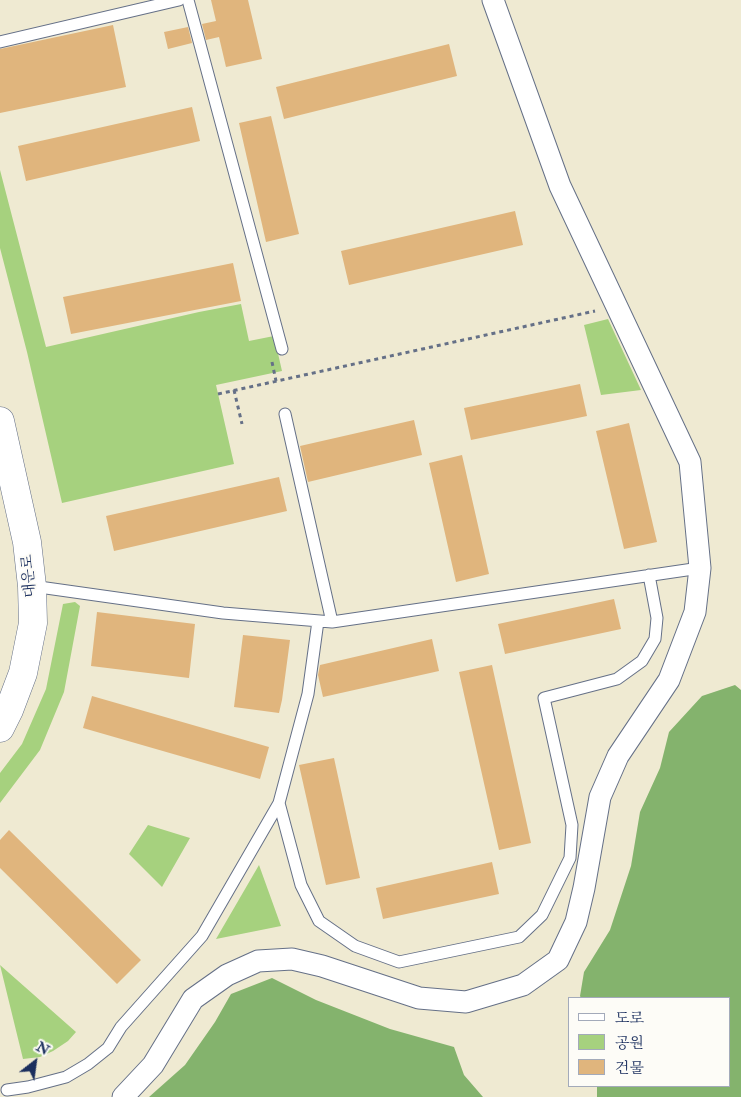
<!DOCTYPE html>
<html>
<head>
<meta charset="utf-8">
<style>
	body { margin:0 }
	#map { position:relative; width:741px; height:1097px; overflow:hidden; background:#efead2; font-family:"IM FELL Double Pica","Noto Serif KR",serif }
	canvas { display:block }
	.legend { position:absolute; left:568px; top:997px; width:162px; height:90px; box-sizing:border-box; background:#fdfcf7; border:1px solid #a3aaba; margin:0; padding:6px 9px; list-style:none; font-size:15px; color:#1b2f5e }
	.legend li { display:flex; align-items:center; gap:10px; height:25px }
	.legend b { width:25px; border:1px solid #a3aaba }
	.north { position:absolute; left:10px; top:1037px; width:50px; height:50px; -webkit-text-stroke:4px #fdfcf7; paint-order:stroke; rotate:30deg; font-size:14px; font-weight:700; line-height:20px; text-align:center; color:#1b2f5e }
	.north::after { content:''; display:block; margin:auto; width:18px; height:22px; background:#1b2f5e; clip-path:polygon(50% 0,100% 100%,50% 72%,0 100%) }
</style>
</head>
<body>
<div id="map">
<canvas width="741" height="1097"></canvas>
<ul class="legend">
<li><b style="height:6px;background:#fff"></b>도로</li>
<li><b style="height:14px;background:#a6d17e"></b>공원</li>
<li><b style="height:14px;background:#e0b57d"></b>건물</li>
</ul>
<div class="north">N</div>
</div>
<script>
const context = document.querySelector('canvas').getContext('2d');
context.lineJoin = 'round';
function fillPath(path, color) {
  context.fillStyle = color;
  context.fill(path, 'evenodd');
}
function poly(rows) {
  const path = new Path2D();
  for (const r of rows) {
    path.moveTo(r[0], r[1]);
    for (let i = 2; i < r.length; i += 2) path.lineTo(r[i], r[i + 1]);
  }
  return path;
}
function trace(path, color, width, dash) {
  context.strokeStyle = color;
  context.lineWidth = width;
  context.lineCap = dash ? 'butt' : 'round';
  context.setLineDash(dash || []);
  context.stroke(path);
}
function drawText(font, color, halo, rows, align = 'center') {
  context.font = font + ' "IM FELL Double Pica","Noto Serif KR",serif';
  context.lineWidth = 4;
  context.setLineDash([]);
  context.textBaseline = 'middle';
  context.strokeStyle = halo;
  context.fillStyle = color;
  for (const [text, x, y, turn = 0] of rows) {
    context.save();
    context.translate(x, y);
    context.rotate((+turn || 0) * Math.PI / 180);
    context.textAlign = isNaN(turn) ? turn : align;
    if (halo) context.strokeText(text, 0, 0);
    context.fillText(text, 0, 0);
    context.restore();
  }
}
const green = poly([
	[0,170,46,347,199,312,241,304,249,341,274,336,282,371,216,385,234,464,62,503,27,352,0,248],
	[608,319,641,390,601,395,584,325],
	[75,602,80,606,64,692,40,750,0,803,0,773,22,744,46,689,63,604],
	[148,825,190,838,162,887,129,854],
	[259,865,281,926,216,939],
	[0,965,76,1032,68,1041,53,1051,40,1057,23,1059]
]);
const forest = poly([
	[735,685,741,690,741,1097,597,1097,597,1086,730,1086,730,998,581,998,580,996,584,972,610,930,631,866,640,812,660,768,669,732,702,696],
	[272,978,316,1000,390,1029,454,1047,464,1075,483,1097,149,1097,185,1065,215,1022,231,994]
]);
const building = poly([
	[211,0,248,0,262,59,226,67,219,37,206,40,202,24,216,21],
	[113,25,126,87,0,113,0,49],
	[188,27,192,43,168,49,164,32],
	[449,44,457,76,284,119,276,87],
	[192,107,200,141,26,181,18,146],
	[271,116,299,234,266,242,239,123],
	[515,211,523,245,349,285,341,251],
	[233,263,241,301,71,334,63,297],
	[580,384,587,416,471,440,464,408],
	[414,420,422,455,308,482,300,446],
	[629,423,657,542,624,549,596,431],
	[462,455,489,574,456,582,429,463],
	[279,477,287,511,114,551,106,516],
	[614,599,621,629,505,654,498,624],
	[97,612,195,624,189,678,91,666],
	[243,635,290,640,282,700,279,713,234,707],
	[432,639,439,671,323,697,318,675,320,665],
	[492,665,531,843,499,850,459,672],
	[92,696,269,747,260,779,83,728],
	[334,758,360,878,326,885,299,765],
	[9,830,141,960,117,984,0,868,0,840],
	[492,862,499,894,383,919,376,888]
]);
const path = poly([
	[272,362,276,381],
	[234,390,242,424],
	[218,394,595,311]
]);
const lane = poly([
	[188,0,282,349],
	[0,42,179,0],
	[285,414,332,622],
	[32,586,223,613,332,622,700,568],
	[279,803,301,885,319,921,355,946,399,962,519,937,542,915,570,858,572,825,544,698,617,679,642,661,655,639,657,618,649,575],
	[7,1090,28,1087,66,1077,88,1064,108,1048,121,1027,202,936,279,803,308,694,318,621]
]);
const street = poly([
	[123,1097,153,1065,193,999,227,975,258,961,292,959,322,966,419,998,466,1002,523,985,558,960,576,922,584,888,600,797,618,756,669,680,695,612,700,568,690,462,560,186,493,0]
]);
const secondary = poly([
	[0,421,27,542,32,586,33,623,23,673,9,710,0,728]
]);
const streetNames = [
	["대운로",30,576,-95]
];
fillPath(green, '#a6d17e');
fillPath(forest, '#84b36d');
fillPath(building, '#e0b57d');
trace(lane, '#657087', 13);
trace(street, '#657087', 23);
trace(secondary, '#657087', 29);
trace(path, '#657087', 3, [4, 4]);
trace(lane, '#fff', 11);
trace(street, '#fff', 21);
trace(secondary, '#fff', 28);
drawText('15px', '#1b2f5e', '#fdfcf7', streetNames);
</script>
</body>
</html>
